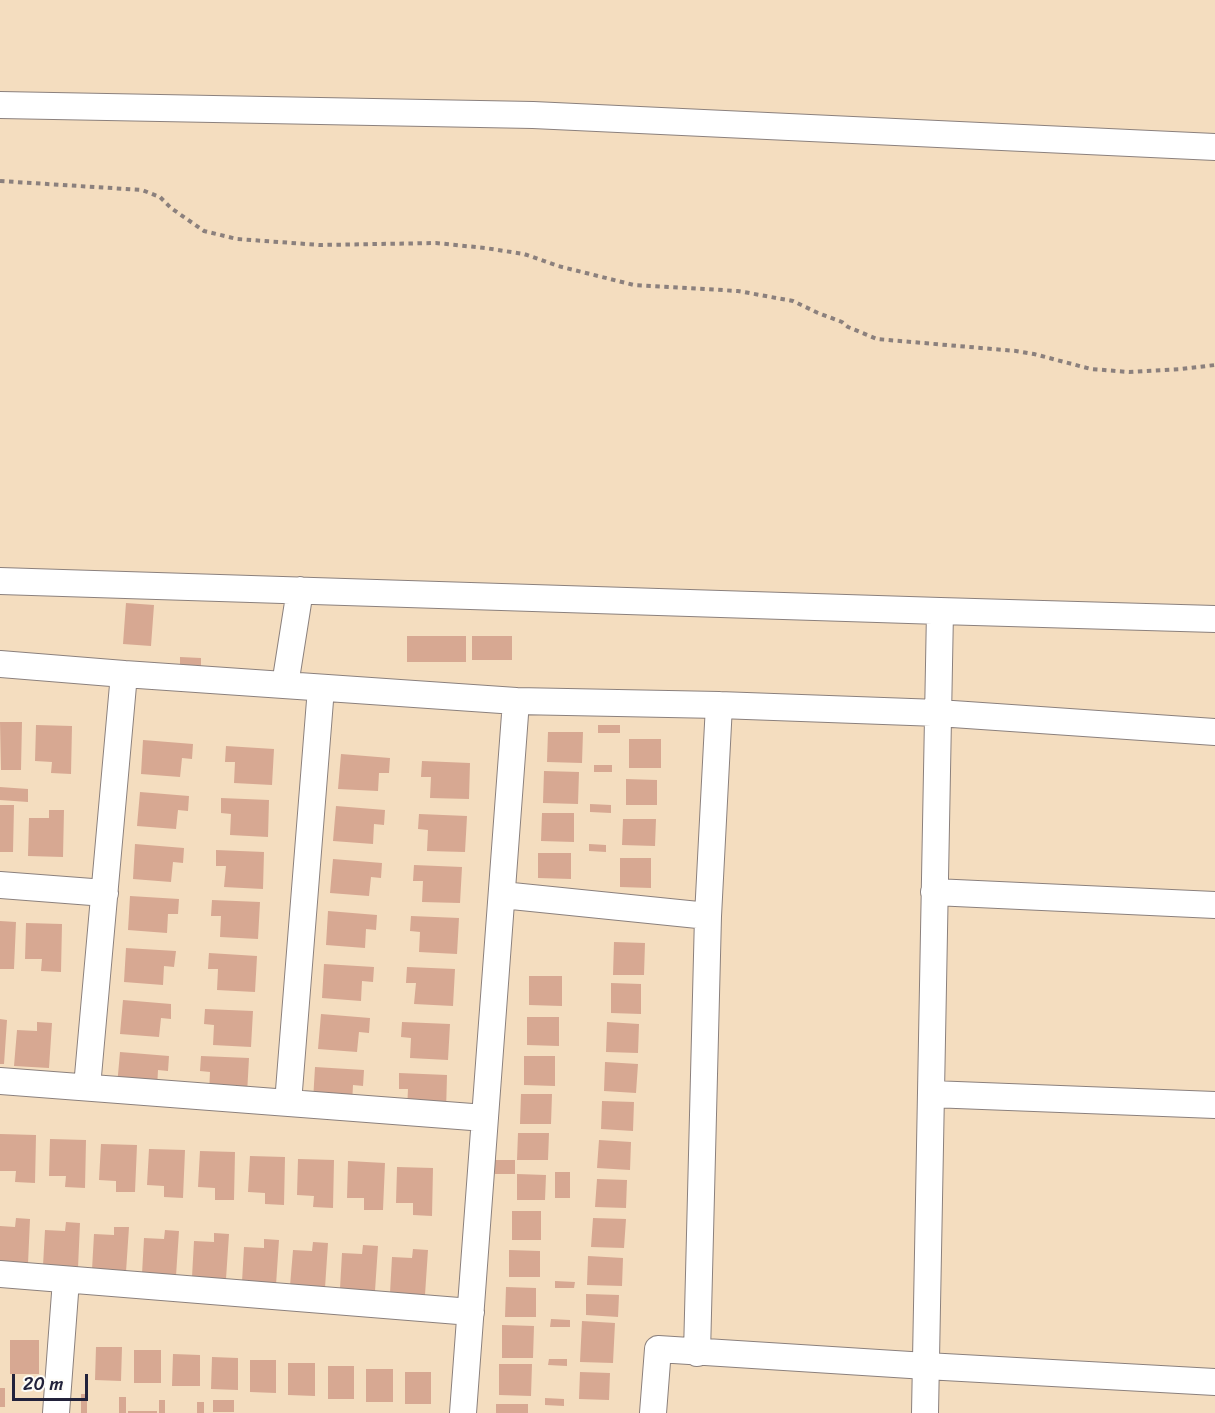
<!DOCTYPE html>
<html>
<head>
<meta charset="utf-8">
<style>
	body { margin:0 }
	#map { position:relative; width:1215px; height:1413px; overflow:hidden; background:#f4ddbf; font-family:Sriracha,sans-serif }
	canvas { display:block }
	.scale { position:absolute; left:12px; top:1374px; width:76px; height:27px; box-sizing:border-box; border:3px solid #22223b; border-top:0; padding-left:8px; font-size:18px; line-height:21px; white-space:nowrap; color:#22223b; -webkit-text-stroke:4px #fdfcf7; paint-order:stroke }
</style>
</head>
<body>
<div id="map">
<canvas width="1215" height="1413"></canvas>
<div class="scale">20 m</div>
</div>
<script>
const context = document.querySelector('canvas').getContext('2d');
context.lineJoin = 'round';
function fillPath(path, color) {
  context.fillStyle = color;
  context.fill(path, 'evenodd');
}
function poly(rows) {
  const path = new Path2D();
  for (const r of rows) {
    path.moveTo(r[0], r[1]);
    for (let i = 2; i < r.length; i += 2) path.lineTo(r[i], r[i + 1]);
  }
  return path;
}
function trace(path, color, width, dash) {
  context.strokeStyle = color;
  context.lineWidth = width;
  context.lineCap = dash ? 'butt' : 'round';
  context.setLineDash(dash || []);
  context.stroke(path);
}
const building = poly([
	[126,603,154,605,151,646,123,644],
	[407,636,466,636,466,662,407,662],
	[472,636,512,636,512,660,472,660],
	[180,657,201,658,201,669,180,668],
	[0,722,22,722,21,770,1,770],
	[36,725,72,726,71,774,51,773,52,762,35,761],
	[598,725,620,725,620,733,598,733],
	[548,732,583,732,582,763,547,762],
	[629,739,661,739,661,768,629,768],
	[143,740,193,744,192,759,182,758,180,777,141,774],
	[226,746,274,749,272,785,234,783,235,762,225,762],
	[341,754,390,758,389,773,379,773,378,791,338,789],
	[422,761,470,763,469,799,430,798,431,777,421,777],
	[594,765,612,765,612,772,594,772],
	[544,771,579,772,578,804,543,803],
	[626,779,657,780,657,805,626,805],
	[0,787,28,789,28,802,0,800],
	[140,792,189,796,188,811,178,810,176,829,137,826],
	[221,798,269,800,268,837,230,835,231,814,221,813],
	[590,804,611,805,611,813,590,812],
	[0,805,14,805,13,852,0,852],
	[336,806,385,810,384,825,374,824,373,844,333,841],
	[49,810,64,810,63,857,28,856,29,818,49,818],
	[542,813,574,813,574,842,541,841],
	[419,814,467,816,465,852,427,851,428,830,418,829],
	[623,819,656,819,655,846,622,845],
	[135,844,184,848,183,863,173,862,171,882,133,879],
	[589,844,606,845,606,852,589,851],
	[216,850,264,852,263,889,224,887,226,866,216,866],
	[538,853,571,853,571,879,538,878],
	[620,858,651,858,651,888,620,887],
	[333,859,382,863,381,878,371,877,369,896,330,893],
	[414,865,462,867,460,903,422,902,423,881,413,881],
	[130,896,179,899,178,914,168,914,167,933,128,930],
	[212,900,260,902,258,939,220,937,221,916,211,916],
	[328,911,377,915,376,930,366,929,365,948,326,945],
	[411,916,459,918,457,954,419,952,420,932,410,931],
	[0,921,16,922,14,969,0,969],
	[26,923,62,924,61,972,41,971,42,959,25,959],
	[614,942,645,943,644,975,613,975],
	[126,948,176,951,174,967,164,966,163,985,124,982],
	[209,953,257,956,255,992,217,990,218,969,208,969],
	[324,964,374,967,373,982,362,981,361,1001,322,998],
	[407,967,455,969,453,1006,414,1004,416,983,406,983],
	[529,976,562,976,562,1006,529,1005],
	[611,983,641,984,641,1014,611,1013],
	[123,1000,171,1004,171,1019,161,1018,159,1037,120,1034],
	[205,1009,253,1011,251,1047,213,1045,214,1025,204,1024],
	[321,1014,370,1018,369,1033,359,1032,357,1052,318,1049],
	[527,1017,559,1017,559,1046,527,1045],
	[0,1019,7,1020,4,1064,0,1064],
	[37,1022,52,1023,49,1068,14,1066,17,1030,37,1031],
	[402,1022,450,1024,448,1060,410,1058,411,1038,401,1037],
	[607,1022,639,1024,638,1053,606,1052],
	[120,1052,169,1056,168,1071,158,1070,157,1089,117,1086],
	[201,1056,249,1058,247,1094,209,1093,210,1072,200,1071],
	[524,1056,555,1056,555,1086,524,1085],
	[605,1062,638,1064,636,1093,604,1091],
	[315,1067,364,1070,363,1086,353,1085,352,1104,313,1101],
	[399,1073,447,1075,446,1112,407,1110,408,1089,399,1089],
	[521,1094,552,1094,551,1124,520,1124],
	[602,1101,634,1102,633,1131,601,1129],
	[518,1133,549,1133,548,1160,517,1160],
	[0,1134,36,1135,35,1183,15,1182,16,1171,0,1171],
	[50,1139,86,1140,85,1188,65,1187,66,1176,49,1176],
	[599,1140,631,1142,630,1170,597,1168],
	[101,1144,137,1145,135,1192,116,1192,116,1181,99,1180],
	[149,1149,185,1150,183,1198,164,1197,164,1186,147,1185],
	[200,1151,235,1152,234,1200,215,1200,215,1188,198,1187],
	[250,1156,285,1157,284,1205,265,1204,265,1193,248,1192],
	[298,1159,334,1160,333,1208,313,1207,314,1196,297,1195],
	[495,1160,515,1160,515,1174,495,1174],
	[348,1161,385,1163,383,1210,364,1210,364,1198,347,1198],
	[397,1167,433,1168,432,1216,413,1215,413,1203,396,1203],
	[555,1172,570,1172,570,1198,555,1198],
	[517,1174,546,1175,545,1200,517,1200],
	[597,1179,627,1180,626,1208,595,1207],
	[512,1211,541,1211,541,1240,512,1240],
	[16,1218,30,1219,28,1264,0,1262,0,1226,15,1227],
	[593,1218,626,1219,624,1248,591,1247],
	[66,1222,80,1223,78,1268,43,1266,45,1230,65,1231],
	[114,1227,129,1227,126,1272,92,1270,94,1234,114,1235],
	[165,1230,179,1231,176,1276,142,1274,144,1238,164,1239],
	[214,1233,229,1234,226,1279,192,1277,194,1241,214,1242],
	[264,1239,279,1240,276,1285,242,1282,244,1247,264,1248],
	[313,1242,328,1243,325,1288,290,1286,293,1250,312,1251],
	[363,1245,378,1246,375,1291,340,1289,342,1253,362,1254],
	[413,1249,428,1250,425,1295,390,1293,392,1257,412,1258],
	[509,1250,540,1251,540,1277,509,1277],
	[588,1256,623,1258,622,1286,587,1285],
	[555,1281,575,1282,574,1288,555,1288],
	[506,1287,536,1288,536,1317,505,1317],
	[586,1294,619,1295,618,1317,586,1315],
	[551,1319,570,1320,570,1327,550,1327],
	[582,1321,615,1323,613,1363,580,1362],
	[502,1325,534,1326,533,1358,502,1358],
	[10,1340,39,1340,39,1374,10,1374],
	[96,1347,122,1347,121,1381,95,1380],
	[134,1350,161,1350,161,1383,134,1383],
	[173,1354,200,1355,200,1386,172,1386],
	[212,1357,238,1358,238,1390,211,1389],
	[549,1359,567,1359,567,1366,548,1365],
	[250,1360,276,1360,276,1393,250,1392],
	[288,1363,315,1363,315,1396,288,1395],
	[499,1364,532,1364,531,1396,499,1395],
	[328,1366,354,1366,354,1399,328,1399],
	[366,1369,393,1369,393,1402,366,1402],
	[405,1372,431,1372,431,1404,405,1404],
	[580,1372,610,1373,609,1400,579,1399],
	[0,1388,5,1388,5,1407,0,1407],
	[81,1394,87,1394,87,1413,81,1413],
	[119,1397,126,1397,126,1413,119,1413],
	[545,1398,564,1399,564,1406,545,1405],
	[159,1400,165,1400,165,1413,159,1413],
	[213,1400,234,1400,234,1412,213,1412],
	[197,1402,204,1402,204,1413,197,1413],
	[496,1404,528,1404,528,1413,496,1413],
	[128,1411,157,1411,157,1413,128,1413]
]);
const path = poly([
	[0,181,142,190,160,197,171,208,204,231,237,239,320,245,436,243,485,248,524,254,558,266,634,285,738,291,793,301,818,313,842,322,848,327,877,339,1016,351,1034,354,1091,369,1129,372,1181,369,1215,365]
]);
const street = poly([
	[0,105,533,115,1215,147],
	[0,581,940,611,1215,619],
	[0,664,124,674,516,701,719,705,938,713,1215,732],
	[285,685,300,590],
	[0,885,105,893],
	[934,892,1215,905],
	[502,895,708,916],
	[0,1081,485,1118],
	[87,1087,124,674],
	[931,1094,1215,1105],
	[288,1103,321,688],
	[0,1274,471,1312],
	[697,1353,708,916,719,705],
	[56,1413,66,1280],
	[463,1413,516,701],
	[653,1413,658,1349,926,1366,1215,1382],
	[925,1413,940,611]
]);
fillPath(building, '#d7a892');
trace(street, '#8b807d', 28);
trace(path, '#8b807d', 4, [4.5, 4.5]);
trace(street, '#fff', 26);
</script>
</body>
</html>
